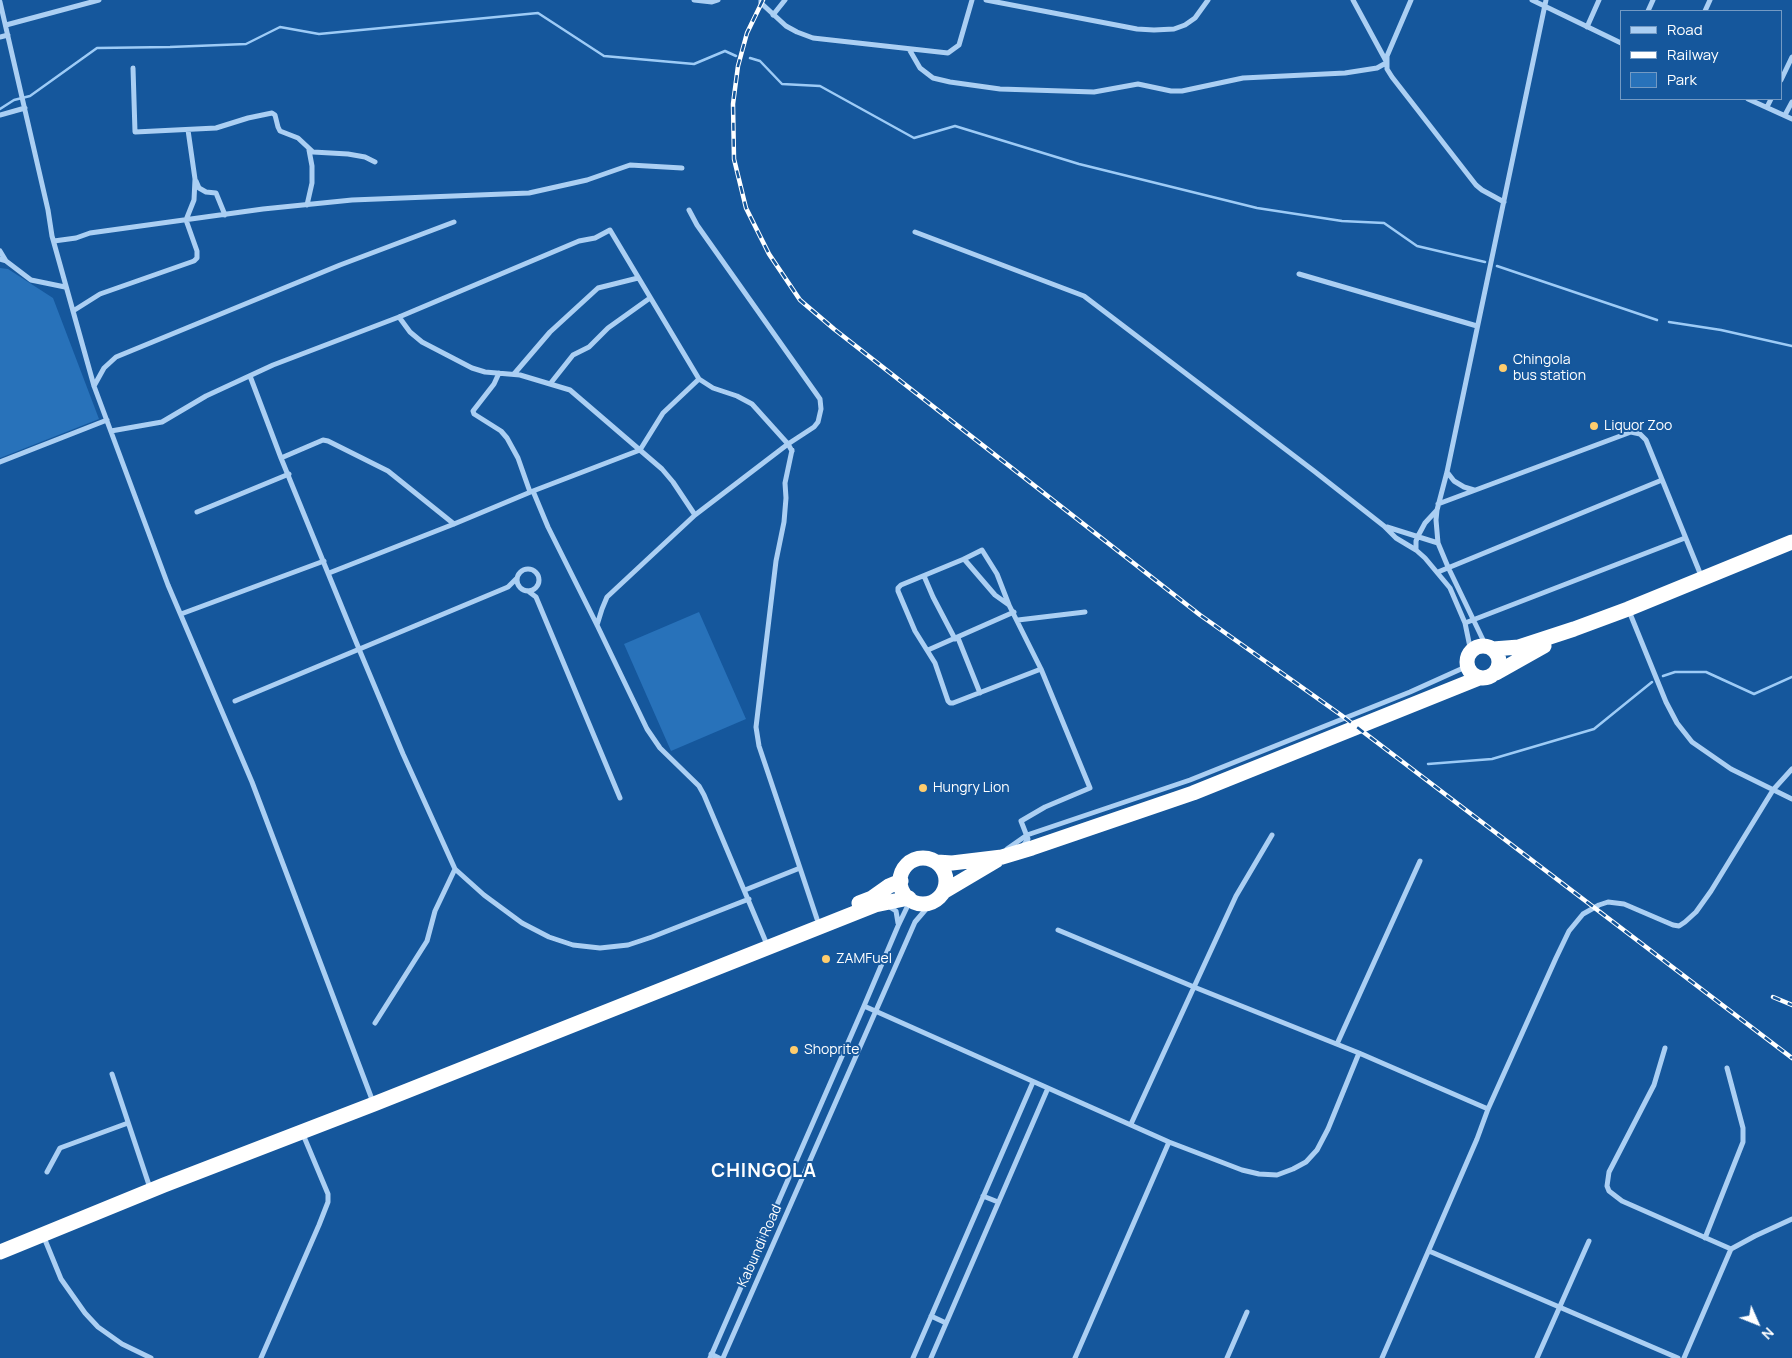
<!DOCTYPE html>
<html>
<head>
<meta charset="utf-8">
<style>
	body { margin:0 }
	#map { position:relative; width:1792px; height:1358px; overflow:hidden; background:#15579c; font-family:Manrope,sans-serif }
	canvas { display:block }
	.legend { position:absolute; left:1620px; top:10px; width:162px; height:90px; box-sizing:border-box; background:#15579c; border:1px solid #739ac4; margin:0; padding:6px 9px; list-style:none; font-size:15px; color:#fff }
	.legend li { display:flex; align-items:center; gap:10px; height:25px }
	.legend b { width:25px; border:1px solid #739ac4 }
	.north { position:absolute; left:1732px; top:1298px; width:50px; height:50px; -webkit-text-stroke:4px #15579c; paint-order:stroke; rotate:134deg; font-size:14px; font-weight:700; line-height:20px; text-align:center; color:#fff }
	.north::after { content:''; display:block; margin:auto; width:18px; height:22px; background:#fff; clip-path:polygon(50% 0,100% 100%,50% 72%,0 100%) }
</style>
</head>
<body>
<div id="map">
<canvas width="1792" height="1358"></canvas>
<ul class="legend">
<li><b style="height:6px;background:#abcff3"></b>Road</li>
<li><b style="height:6px;background:#fff"></b>Railway</li>
<li><b style="height:14px;background:#2872ba"></b>Park</li>
</ul>
<div class="north">N</div>
</div>
<script>
const context = document.querySelector('canvas').getContext('2d');
context.lineJoin = 'round';
function fillPath(path, color) {
  context.fillStyle = color;
  context.fill(path, 'evenodd');
}
function poly(rows) {
  const path = new Path2D();
  for (const r of rows) {
    if (r.length === 3) {
      path.moveTo(r[0] + r[2], r[1]);
      path.arc(r[0], r[1], r[2], 0, 2 * Math.PI);
      continue;
    }
    path.moveTo(r[0], r[1]);
    for (let i = 2; i < r.length; i += 2) path.lineTo(r[i], r[i + 1]);
  }
  return path;
}
function trace(path, color, width, dash) {
  context.strokeStyle = color;
  context.lineWidth = width;
  context.lineCap = dash ? 'butt' : 'round';
  context.setLineDash(dash || []);
  context.stroke(path);
}
function drawText(font, color, halo, rows, align = 'center') {
  context.font = font + ' Manrope,sans-serif';
  context.lineWidth = 4;
  context.setLineDash([]);
  context.textBaseline = 'middle';
  context.strokeStyle = halo;
  context.fillStyle = color;
  for (const [text, x, y, turn = 0] of rows) {
    context.save();
    context.translate(x, y);
    context.rotate((+turn || 0) * Math.PI / 180);
    context.textAlign = isNaN(turn) ? turn : align;
    if (halo) context.strokeText(text, 0, 0);
    context.fillText(text, 0, 0);
    context.restore();
  }
}
const green = poly([
	[0,268,8,269,53,298,99,419,0,458],
	[699,612,746,719,671,751,624,644]
]);
const stream = poly([
	[750,58,760,61,782,84,820,86,914,138,955,126,1079,164,1257,208,1342,221,1384,223,1417,246,1485,262],
	[0,109,14,100,30,96,97,48,170,47,246,44,280,27,319,34,538,13,604,56,694,64,725,51,736,56],
	[1497,266,1657,320],
	[1669,322,1721,330,1792,346],
	[1663,676,1675,672,1706,672,1754,694,1792,677],
	[1428,764,1492,759,1594,729,1652,682]
]);
const street = poly([
	[694,0,712,2,718,0],
	[761,0,761,3,786,26,797,32,813,38,948,53,959,45,972,0],
	[986,0,1137,29,1154,30,1174,29,1185,25,1195,18,1208,0],
	[1353,0,1386,61],
	[1411,0,1387,56,1387,69,1392,77,1476,185,1482,190,1504,202],
	[1532,0,1621,43],
	[0,2,48,210,52,236,94,386,168,585,252,782,373,1102],
	[1648,11,1653,0],
	[1705,11,1710,0],
	[773,15,785,0],
	[6,25,99,0],
	[1587,27,1599,0],
	[0,37,8,35],
	[909,49,920,68,933,78,950,82,1000,89,1094,92,1138,84,1171,91,1182,91,1243,78,1345,73,1377,68,1386,63],
	[133,68,135,132,216,128,248,118,272,113,275,115,278,127,280,131,298,138,313,152,348,154,365,157,375,162],
	[1781,80,1792,57],
	[1748,99,1792,119],
	[1767,107,1771,99],
	[0,115,25,108],
	[1785,115,1792,102],
	[196,181,199,188,206,192,216,193,225,215],
	[307,205,312,183,312,166,309,150],
	[915,232,1084,296,1314,471,1384,526,1396,538,1416,550,1425,558,1450,588,1465,623,1471,652],
	[54,241,76,238,90,233,263,209,352,200,529,193,587,180,630,165,682,168],
	[0,251,6,261],
	[0,259,6,261,31,280,65,287],
	[1299,274,1477,326],
	[73,311,100,294,194,261,197,258,197,251,186,220,194,200,195,179,188,130],
	[399,317,410,332,422,342,472,368,485,372,520,375,570,390,662,469,673,482,695,515],
	[499,373,494,384,473,411,474,414,501,431,507,438,518,458,530,492],
	[514,374,550,332,598,288,638,278],
	[250,376,281,458,359,649,403,754,455,869,484,895,522,923,549,937,573,945,600,948,628,945,652,937,749,899],
	[550,384,573,355,589,347,608,328,650,298],
	[94,386,104,368,116,357,340,265,454,222],
	[111,431,162,422,206,396,273,365,399,317,579,241,595,238,610,230,699,379,713,388,737,396,752,404,788,444,792,451],
	[281,458,323,440,328,441,388,471,454,524],
	[0,462,107,420],
	[1447,472,1454,481,1464,487,1474,490],
	[533,491,548,527,597,625,647,729,660,748,699,786,704,795,768,947],
	[1438,504,1631,432,1640,434,1646,440,1702,578],
	[197,512,289,474],
	[1387,527,1438,543],
	[1416,550,1416,541,1418,536,1425,523,1437,510],
	[964,559,995,595,1009,605],
	[528,580,11],
	[1438,572,1662,480],
	[329,573,454,524,533,491,640,450,663,413,699,379],
	[924,576,933,597,955,639],
	[528,591,536,597,620,798],
	[1629,611,1666,702,1677,723,1692,742,1731,769,1792,799],
	[181,614,324,561],
	[1018,620,1085,612],
	[1465,623,1685,538],
	[597,625,602,609,607,597,695,515,788,444,814,427,818,422,821,409,820,399,697,225,689,210],
	[958,638,980,693],
	[1486,646,1448,567,1438,543,1436,520,1437,510,1447,472,1546,0],
	[928,650,1014,612],
	[235,701,508,587,516,579],
	[1023,846,1028,839,1021,821,1045,807,1090,788,1041,669,1009,605,997,574,982,550,964,559,901,585,898,588,898,591,915,631,935,663,948,701,950,703,953,703,1041,669],
	[1007,849,1027,835,1190,780,1410,692,1461,669],
	[800,868,817,919],
	[745,890,800,868,759,746,756,727,776,561,784,522,786,498,785,483,792,450],
	[888,906,896,911,898,923],
	[1058,930,1194,987,1236,896,1272,835],
	[864,1006,1169,1142,1242,1170,1259,1174,1277,1175,1293,1169,1306,1162,1317,1150,1328,1129,1359,1053],
	[375,1023,427,941,435,911,455,869],
	[1337,1044,1420,861],
	[1665,1048,1654,1085,1609,1172,1607,1186,1609,1191,1622,1201,1731,1249],
	[112,1074,150,1188],
	[1488,1109,1556,958,1569,931,1583,914,1599,905,1608,902,1624,904,1673,925,1679,926,1685,922,1696,912,1711,891,1773,790,1792,769],
	[1131,1124,1194,987,1359,1053,1488,1109,1477,1139,1382,1358],
	[47,1172,60,1148,128,1123],
	[983,1196,998,1202],
	[43,1235,61,1279,85,1313,98,1327,122,1344,151,1358],
	[1705,1238,1743,1142,1743,1128,1727,1068],
	[1429,1251,1678,1358],
	[931,1316,946,1323],
	[711,1354,719,1358],
	[261,1358,319,1225,328,1202,328,1194,302,1132],
	[710,1358,864,1006,898,926,910,901],
	[723,1358,915,922,933,901],
	[913,1358,1033,1082],
	[931,1358,1048,1088],
	[1075,1358,1169,1142],
	[1227,1358,1247,1312],
	[1537,1358,1589,1241],
	[1684,1358,1731,1249,1755,1236,1792,1219]
]);
const highway = poly([
	[1483,662,16],
	[1493,649,1519,647,1574,629,1628,609,1792,542],
	[1496,673,1544,646],
	[923,881,23],
	[937,862,952,863,1002,857,1032,848,1193,793,1479,678],
	[943,892,997,860],
	[859,903,872,898,889,886,901,881],
	[0,1252,164,1185,374,1104,875,905,909,898]
]);
const rail = poly([
	[763,0,747,33,738,66,733,104,734,159,746,208,769,254,800,300,834,329,1200,615,1341,715,1792,1058],
	[1773,997,1792,1005]
]);
const markers = [
	[1503,368,5,"#ffcd6d"],
	[1594,426,5,"#ffcd6d"],
	[923,788,5,"#ffcd6d"],
	[826,959,5,"#ffcd6d"],
	[794,1050,5,"#ffcd6d"]
];
const poiNames = [
	["Chingola",1513,360],
	["bus station",1513,376],
	["Liquor Zoo",1604,426],
	["Hungry Lion",933,788],
	["ZAMFuel",836,959],
	["Shoprite",804,1050]
];
const streetNames = [
	["Kabundi Road",760,1246,-66]
];
const districtNames = [
	["CHINGOLA",764,1172]
];
fillPath(green, '#2872ba');
trace(stream, '#9dcbf6', 2.5);
trace(street, '#abcff3', 5);
trace(highway, '#fff', 15);
trace(rail, '#fff', 4.5);
trace(rail, '#15579c', 2.5, [8]);
for (const [x, y, r, color] of markers) {
  const dot = new Path2D();
  dot.arc(x, y, r, 0, 2 * Math.PI);
  context.fillStyle = color;
  context.fill(dot);
  trace(dot, '#15579c', 2);
}
drawText('14px', '#fff', '#15579c', poiNames, 'left');
drawText('14px', '#fff', '#15579c', streetNames);
context.letterSpacing = '1px';
drawText('bold 19px', '#fff', '#15579c', districtNames);
context.letterSpacing = '0px';
</script>
</body>
</html>
